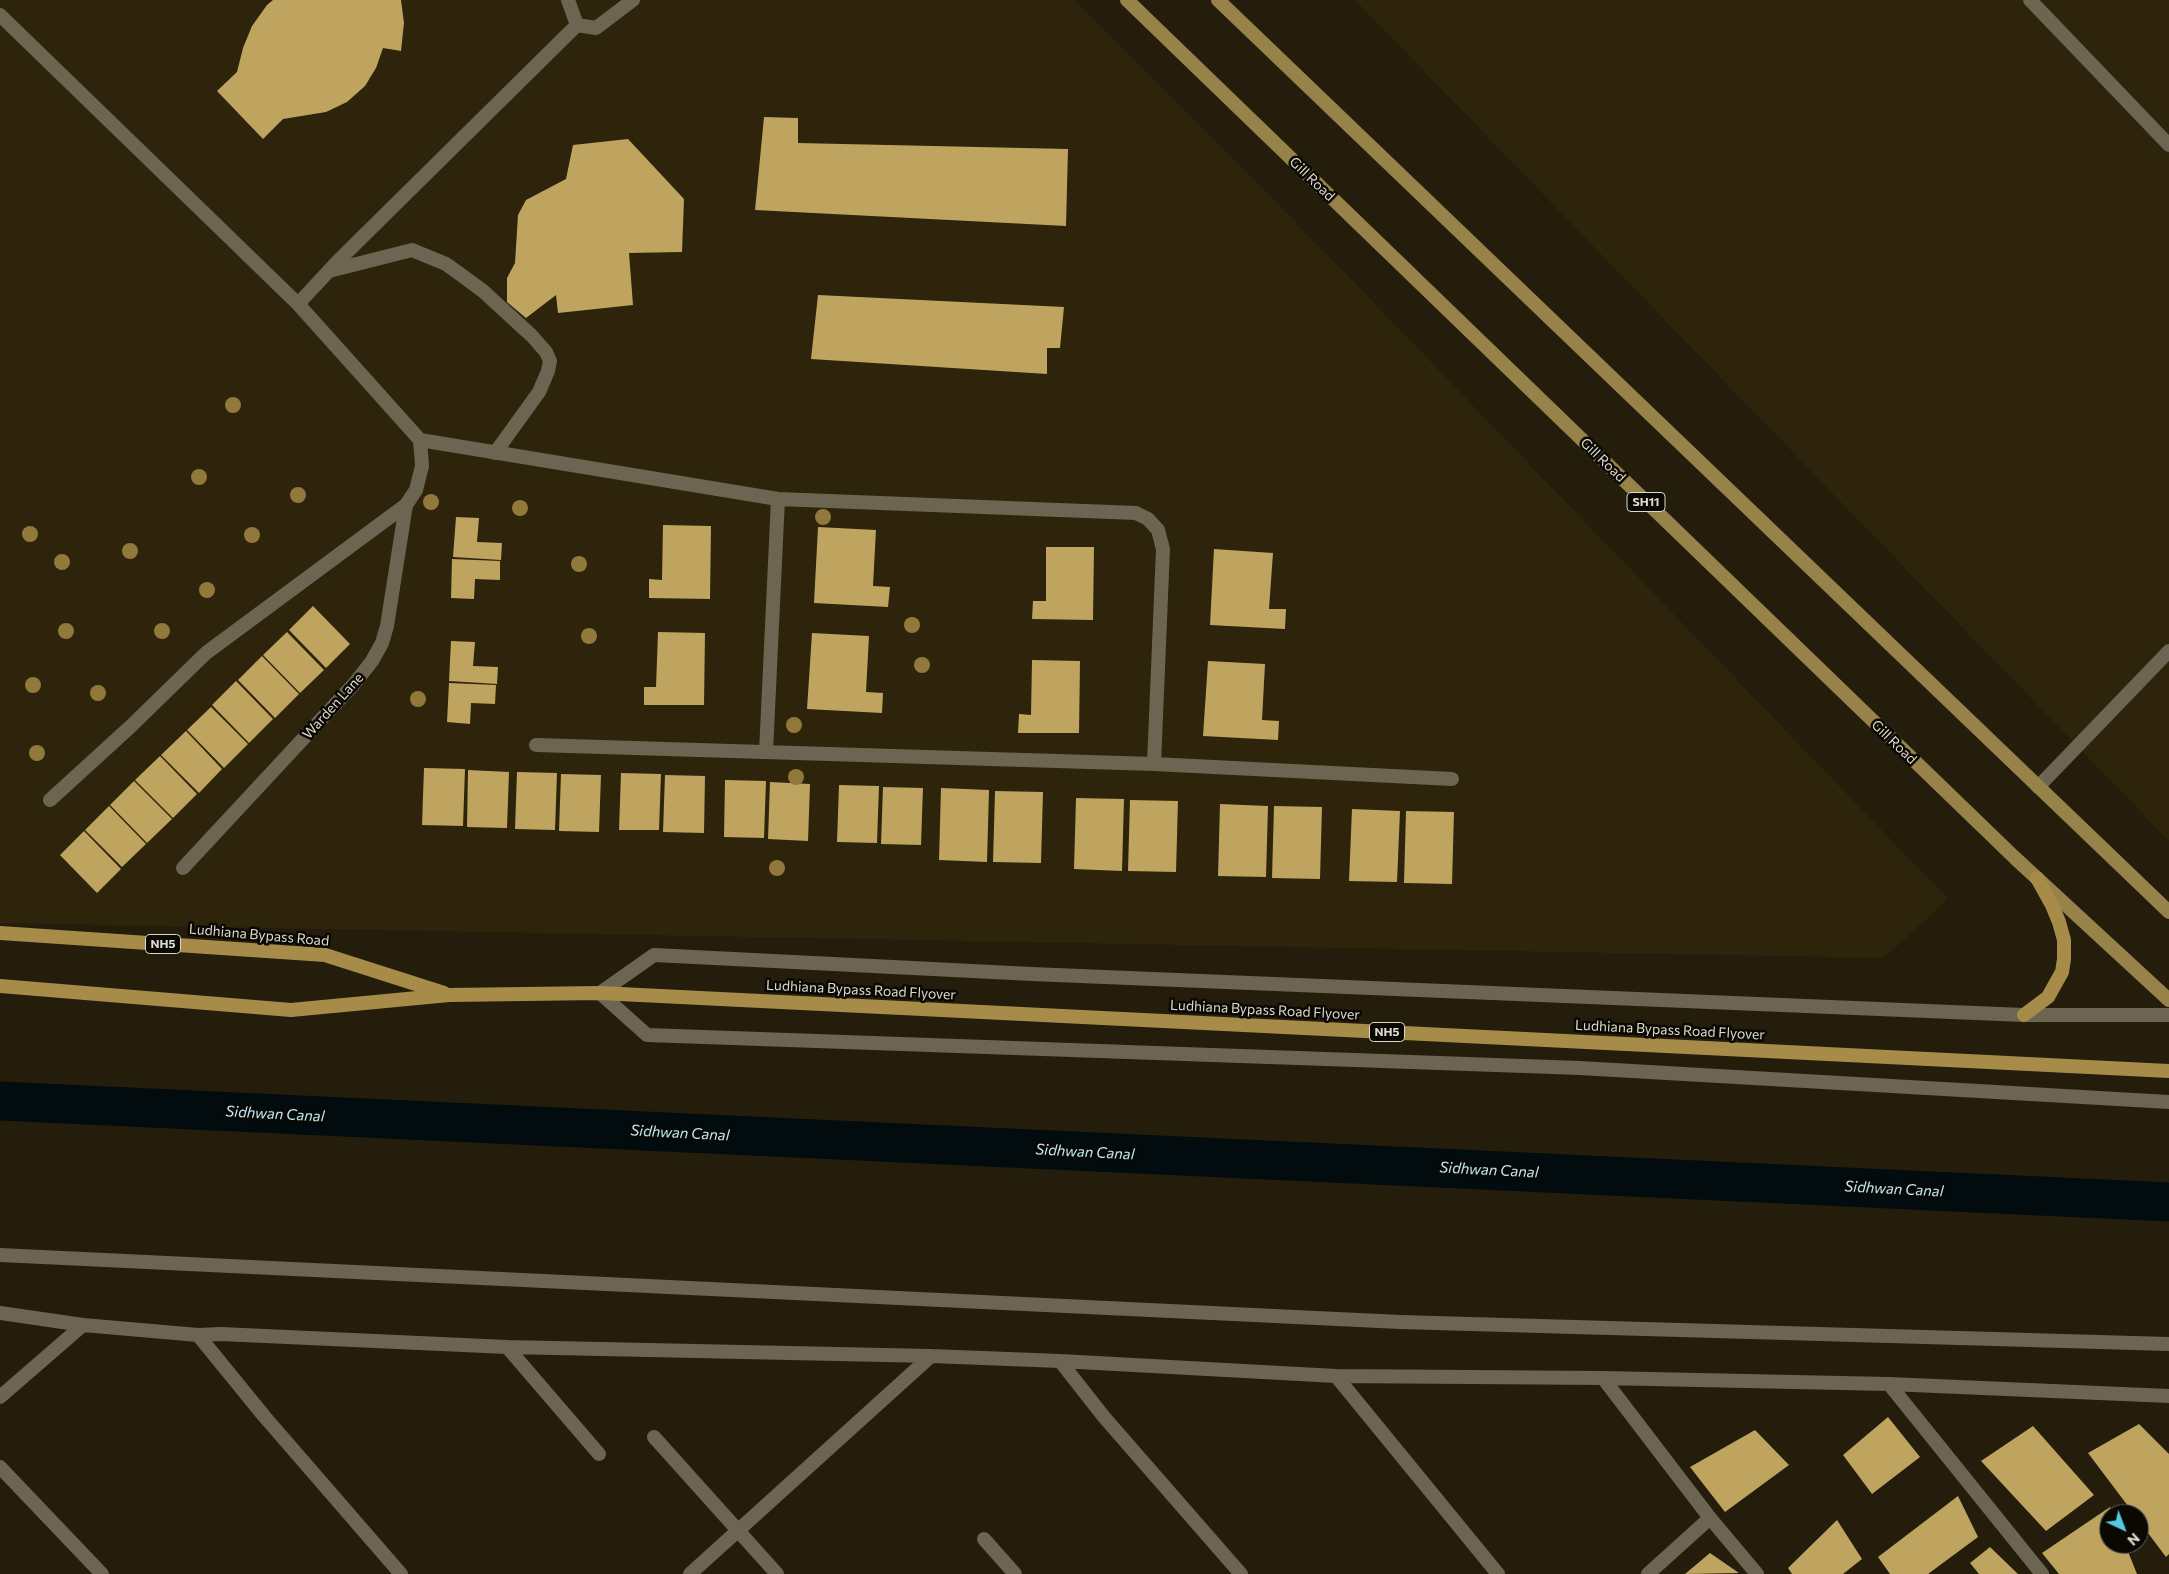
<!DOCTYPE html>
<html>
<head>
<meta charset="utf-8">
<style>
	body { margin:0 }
	#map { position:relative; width:2169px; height:1574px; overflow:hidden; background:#241d0b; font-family:Commissioner,sans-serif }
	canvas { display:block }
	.north { position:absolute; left:2099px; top:1504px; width:50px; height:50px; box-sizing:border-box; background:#0a0803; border:1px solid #5f5c55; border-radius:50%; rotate:137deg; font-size:14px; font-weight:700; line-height:20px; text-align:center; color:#dedacf }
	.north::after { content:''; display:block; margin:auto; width:18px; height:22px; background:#57c9e3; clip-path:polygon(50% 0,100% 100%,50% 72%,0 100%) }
</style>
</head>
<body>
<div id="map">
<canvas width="2169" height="1574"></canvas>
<div class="north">N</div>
</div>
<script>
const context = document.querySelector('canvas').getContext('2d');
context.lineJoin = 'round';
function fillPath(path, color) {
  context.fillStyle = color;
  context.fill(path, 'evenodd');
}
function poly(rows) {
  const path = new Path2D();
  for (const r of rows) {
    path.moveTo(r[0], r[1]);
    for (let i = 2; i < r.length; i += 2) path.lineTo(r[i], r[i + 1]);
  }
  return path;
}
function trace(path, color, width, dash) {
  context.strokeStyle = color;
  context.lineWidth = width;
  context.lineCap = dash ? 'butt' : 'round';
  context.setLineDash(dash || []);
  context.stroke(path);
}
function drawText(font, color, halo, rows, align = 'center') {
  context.font = font + ' Commissioner,sans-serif';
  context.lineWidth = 5;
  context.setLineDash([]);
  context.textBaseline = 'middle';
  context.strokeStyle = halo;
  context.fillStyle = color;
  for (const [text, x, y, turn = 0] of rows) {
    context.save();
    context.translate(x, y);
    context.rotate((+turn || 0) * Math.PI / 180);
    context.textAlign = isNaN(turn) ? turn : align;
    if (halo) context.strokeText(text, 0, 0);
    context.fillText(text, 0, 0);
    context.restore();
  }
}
const built = poly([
	[0,0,1075,0,1328,255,1948,899,1884,958,0,923],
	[1355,0,2169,0,2169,841]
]);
const canal = poly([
	[0,1101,2169,1202]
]);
const building = poly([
	[273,0,401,0,404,23,401,51,383,48,376,68,365,86,347,102,326,112,283,119,263,139,217,91,237,72,243,48,252,26,267,5],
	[764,117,798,118,798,143,1068,149,1066,226,755,210],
	[628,139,684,199,682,252,629,253,633,305,558,313,556,295,526,318,507,302,507,278,515,263,518,215,526,200,566,179,573,145],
	[818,295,1064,307,1060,348,1047,348,1047,374,811,359],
	[456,517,479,518,477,542,502,543,501,560,453,557],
	[663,525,711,526,710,599,649,598,649,579,662,580],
	[818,527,876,530,873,586,890,587,888,607,814,603],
	[1046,547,1094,547,1093,620,1032,619,1033,601,1046,601],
	[1214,549,1273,553,1269,609,1286,609,1285,629,1210,625],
	[452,559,500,561,500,580,475,579,474,599,451,598],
	[313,606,350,644,326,668,289,630],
	[287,632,324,670,300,693,263,655],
	[658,632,705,633,704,705,644,705,644,687,656,687],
	[812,633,869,636,866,692,883,693,882,713,807,709],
	[451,641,475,642,473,666,498,667,497,684,449,681],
	[262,656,299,694,275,718,238,680],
	[1032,660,1080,661,1079,733,1018,733,1019,714,1031,715],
	[1208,661,1265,664,1262,720,1279,721,1278,740,1203,736],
	[236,681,273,719,249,743,212,705],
	[449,683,496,685,495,704,471,703,470,724,447,722],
	[211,707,248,744,224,768,187,730],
	[186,731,222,769,199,793,161,755],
	[160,756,197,794,173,818,135,780],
	[424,768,465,769,463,826,422,825],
	[468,770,509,772,507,828,467,827],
	[517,772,557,773,555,830,515,829],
	[621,773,661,774,659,830,619,830],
	[561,774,601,775,599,832,559,831],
	[665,775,705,776,704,833,663,832],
	[725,780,766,781,764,838,724,837],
	[134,781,172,819,147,843,110,805],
	[770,782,810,784,808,841,768,839],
	[839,785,879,786,877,843,837,842],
	[883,787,923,788,921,845,881,844],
	[941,788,989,790,987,862,939,860],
	[995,791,1043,792,1041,863,993,862],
	[1076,798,1124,799,1122,871,1074,869],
	[1130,800,1178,801,1176,872,1128,871],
	[1220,804,1268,806,1266,877,1218,876],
	[109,806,146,844,122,867,85,830],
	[1274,806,1322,807,1320,879,1272,878],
	[1352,809,1400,811,1397,882,1349,881],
	[1406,811,1454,812,1452,884,1404,883],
	[84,831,121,869,97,893,60,855],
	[1888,1417,1920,1457,1872,1494,1843,1455],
	[2139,1424,2169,1454,2169,1554,2166,1557,2139,1521,2139,1514,2134,1514,2088,1453],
	[2033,1426,2094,1495,2046,1531,1981,1461],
	[1755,1430,1789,1465,1725,1512,1690,1467],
	[1958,1496,1978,1537,1928,1574,1890,1574,1878,1557],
	[2110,1507,2113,1514,2109,1514,2109,1544,2125,1544,2137,1574,2059,1574,2042,1553],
	[1837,1520,1862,1559,1843,1574,1792,1574,1788,1568],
	[1990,1547,2018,1574,1979,1574,1970,1563],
	[1710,1553,1739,1573,1685,1574]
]);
const service = poly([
	[568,0,577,25],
	[2030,0,2169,145],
	[0,15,298,304,420,440,422,466,416,490,406,505,206,653,130,727,50,800],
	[577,25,596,28,633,0],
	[298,304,338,261,577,25],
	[420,440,778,499,1136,513,1148,519,1158,530,1163,549,1154,764],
	[536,745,1154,764,1452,779],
	[766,752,778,499],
	[183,868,354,684,372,661,382,643,387,626,406,505]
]);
const minor = poly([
	[329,271,412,250,446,264,464,277,483,291,532,336,546,352,550,361,548,371,539,392,495,453],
	[2038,787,2169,651],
	[0,1313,83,1325],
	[1060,1361,1104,1417,1241,1574],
	[1336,1376,1498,1574],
	[0,1397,83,1325,198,1335],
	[654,1437,777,1574],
	[599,1454,507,1347,931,1356,1060,1361,1336,1376,1603,1378],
	[0,1467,102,1574],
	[1710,1518,1757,1574],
	[984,1539,1015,1574],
	[401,1574,264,1416,198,1335,221,1334,507,1347],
	[690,1574,931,1356],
	[1648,1574,1710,1518,1603,1378,1889,1384],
	[2042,1574,1889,1384,2169,1396]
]);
const tertiary = poly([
	[2169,1015,2024,1015,1032,974,654,955,600,993,647,1035,1580,1068,2169,1102],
	[0,1255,1400,1322,2169,1344]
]);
const primary = poly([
	[1127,0,2015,858,2169,1000],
	[1218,0,2169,912]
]);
const trunk = poly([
	[0,933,325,955,444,993],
	[0,986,291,1010,449,995,600,993,2169,1071],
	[2024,1015,2048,997,2062,972,2064,959,2064,940,2059,922,2052,905,2037,878]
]);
const trees = [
	[233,405],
	[199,477],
	[298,495],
	[431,502],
	[520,508],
	[823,517],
	[30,534],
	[252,535],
	[130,551],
	[62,562],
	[579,564],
	[207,590],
	[912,625],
	[66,631],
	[162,631],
	[589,636],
	[922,665],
	[33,685],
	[98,693],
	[418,699],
	[794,725],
	[37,753],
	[796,777],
	[777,868]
];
const shields = [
	[1646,502,38],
	[163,944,35],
	[1387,1032,35]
];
const shieldNames = [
	["SH11",1646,502],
	["NH5",163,944],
	["NH5",1387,1032]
];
const streetNames = [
	["Gill Road",1312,179,44],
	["Gill Road",1603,460,44],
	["Warden Lane",333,706,-48],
	["Gill Road",1894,742,44],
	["Ludhiana Bypass Road",259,935,5],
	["Ludhiana Bypass Road Flyover",861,990,3],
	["Ludhiana Bypass Road Flyover",1265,1010,3],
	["Ludhiana Bypass Road Flyover",1670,1030,3]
];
const waterNames = [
	["Sidhwan Canal",275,1114,3],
	["Sidhwan Canal",680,1133,3],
	["Sidhwan Canal",1085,1152,3],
	["Sidhwan Canal",1489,1170,3],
	["Sidhwan Canal",1894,1189,3]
];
fillPath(built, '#2d240b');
trace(canal, '#020b0e', 39);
fillPath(building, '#bea45f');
trace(service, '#6c6551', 14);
trace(minor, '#6c6551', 14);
trace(tertiary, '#6c6551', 14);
trace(primary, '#97824a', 14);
trace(trunk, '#a68c48', 14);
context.fillStyle = '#90793b';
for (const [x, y] of trees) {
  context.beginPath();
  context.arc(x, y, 8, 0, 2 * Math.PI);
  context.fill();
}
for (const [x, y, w] of shields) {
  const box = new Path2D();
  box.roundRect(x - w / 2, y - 9.5, w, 19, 4);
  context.fillStyle = '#0a0803';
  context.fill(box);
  trace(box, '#dedacf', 1);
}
drawText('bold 12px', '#dedacf', null, shieldNames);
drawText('14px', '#dedacf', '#0a0803', streetNames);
drawText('italic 15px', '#beebf7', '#0a0803', waterNames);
</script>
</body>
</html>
